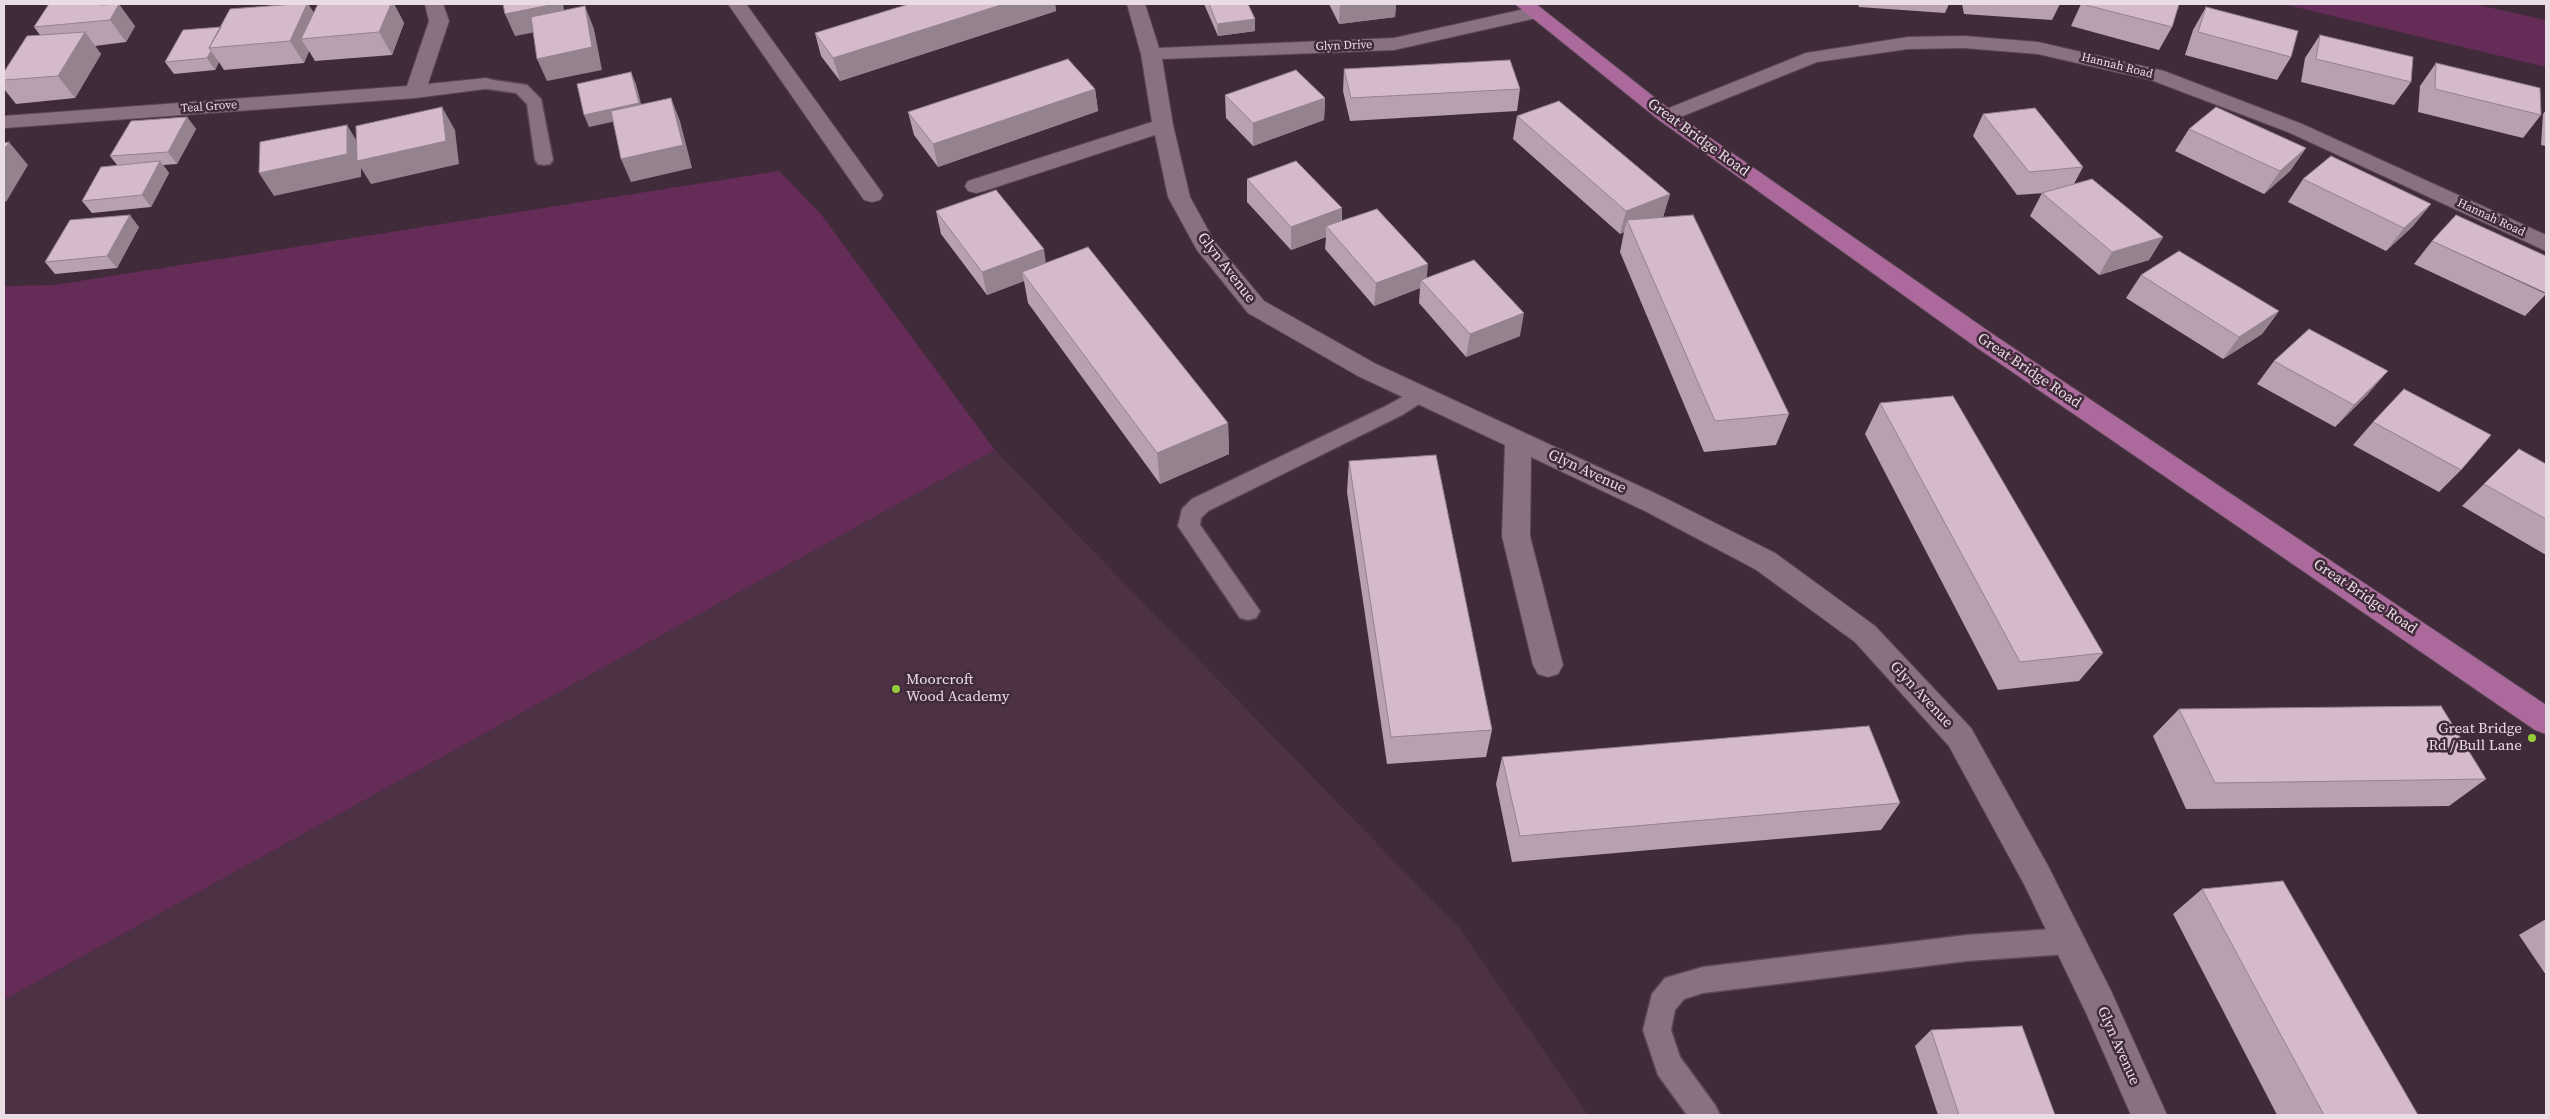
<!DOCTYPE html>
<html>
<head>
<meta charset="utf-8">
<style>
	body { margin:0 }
	#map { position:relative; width:2550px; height:1119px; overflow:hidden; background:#402b3a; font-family:"Source Serif 4",serif }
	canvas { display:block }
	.frame { position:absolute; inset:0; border:5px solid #eadce5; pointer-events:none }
</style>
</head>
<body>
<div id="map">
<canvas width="2550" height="1119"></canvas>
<div class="frame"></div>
</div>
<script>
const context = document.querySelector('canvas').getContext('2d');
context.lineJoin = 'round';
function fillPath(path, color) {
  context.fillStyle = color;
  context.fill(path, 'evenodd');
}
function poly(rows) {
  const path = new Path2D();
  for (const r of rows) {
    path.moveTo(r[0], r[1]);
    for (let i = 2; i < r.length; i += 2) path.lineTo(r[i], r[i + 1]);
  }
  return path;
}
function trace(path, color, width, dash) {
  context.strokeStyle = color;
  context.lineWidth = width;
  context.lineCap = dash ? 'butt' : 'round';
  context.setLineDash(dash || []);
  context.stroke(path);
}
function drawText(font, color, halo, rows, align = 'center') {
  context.font = font + ' "Source Serif 4",serif';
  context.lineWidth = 5;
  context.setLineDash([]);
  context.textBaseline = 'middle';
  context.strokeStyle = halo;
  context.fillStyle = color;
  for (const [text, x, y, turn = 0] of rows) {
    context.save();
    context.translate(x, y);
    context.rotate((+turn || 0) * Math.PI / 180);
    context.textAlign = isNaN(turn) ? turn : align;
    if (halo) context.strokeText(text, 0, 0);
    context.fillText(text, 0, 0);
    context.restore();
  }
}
const built = poly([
	[995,450,1460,929,1588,1115,4,1115,4,1000]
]);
const green = poly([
	[2283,4,2474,4,2546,20,2546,67],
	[779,171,820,213,995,450,4,1000,4,286,54,285]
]);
const service = poly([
	[486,79,527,85,541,99,553,160,550,164,544,165,538,164,535,160,527,104,516,93,480,88,478,84,480,80,486,79],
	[1420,387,1427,389,1430,394,1427,399,1402,415,1208,511,1201,518,1200,525,1260,611,1256,618,1248,620,1240,618,1178,526,1182,509,1192,499,1388,405,1420,387],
	[2068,928,2078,932,2082,941,2078,950,2068,954,1967,961,1703,993,1684,999,1675,1010,1671,1030,1680,1057,1715,1105,1720,1115,1687,1115,1658,1075,1643,1030,1652,994,1665,978,1703,967,1967,935,2068,928]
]);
const minor = poly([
	[425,4,443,4,449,21,428,84,486,78,493,80,496,84,493,88,415,98,4,128,4,116,407,86,429,21,425,4],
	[728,4,746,4,880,190,883,195,880,200,872,202,864,200,728,4],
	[1127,4,1145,4,1159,48,1394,38,1534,7,1541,9,1544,13,1541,17,1394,50,1162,59,1173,125,1190,197,1214,241,1264,301,1376,364,1663,497,1775,553,1875,626,1971,728,2047,864,2111,991,2167,1115,2131,1115,2087,1015,2025,886,1949,746,1855,642,1755,569,1645,511,1531,457,1530,536,1563,665,1558,674,1548,677,1538,674,1533,665,1502,536,1505,445,1358,376,1248,313,1197,250,1168,197,1155,135,984,191,976,193,968,191,965,186,968,181,1152,122,1141,54,1127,4],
	[1964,36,2038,42,2164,71,2302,124,2546,235,2546,251,2288,132,2151,80,2038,54,1964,48,1908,49,1817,62,1673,120,1666,122,1659,120,1656,116,1659,112,1806,53,1908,37,1964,36]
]);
const primary = poly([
	[1515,4,1536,4,1673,112,1994,335,2546,705,2546,734,2535,730,1976,347,1659,120,1515,4]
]);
const wall = poly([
	[49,4,135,26,126,42,95,46,101,54,75,98,16,104,4,89,4,72,40,35,34,27],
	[295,4,308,4,314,13,318,4,394,4,404,23,392,55,315,61,309,51,304,63,224,70,219,62,215,70,174,74,165,62],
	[909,4,1055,4,1056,11,840,81,821,56,815,33],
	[1204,4,1248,4,1255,31,1218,36],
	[1329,4,1396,4,1395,17,1339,24],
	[1823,4,1833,4,1833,5],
	[1858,4,1949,4,1945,13,1859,7],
	[1962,4,2060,4,2052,20,1964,14],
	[2081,4,2179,4,2172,27,2159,50,2071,26],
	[2206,7,2291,57,2277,80,2185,55,2193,30],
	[2320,35,2411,82,2394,105,2301,82,2305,58],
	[2436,63,2541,115,2523,138,2418,112,2420,86],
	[1344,69,1520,89,1517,111,1350,121,1343,91],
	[1095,89,1098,111,938,167,914,135,908,112],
	[1225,95,1325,98,1324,120,1253,146,1226,118],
	[2546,110,2546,146,2541,145,2543,114],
	[1983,114,2083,167,2074,184,2163,237,2149,260,2099,275,2030,216,2042,193,2044,193,2017,195,1973,136],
	[1517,116,1670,194,1663,217,1662,217,1789,414,1776,445,1704,452,1620,252,1624,232,1620,234,1513,139],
	[187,117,196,129,177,164,163,165,169,173,151,207,92,213,82,201,117,165,110,156],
	[2189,129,2306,148,2290,171,2264,194,2175,151],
	[1247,179,1342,208,1342,221,1426,278,1520,336,1466,357,1419,303,1420,288,1374,306,1325,249,1326,237,1291,250,1247,202],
	[2303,179,2431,204,2412,227,2386,251,2288,202],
	[936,211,1046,263,1228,423,1229,454,1160,484,1028,303,1024,281,987,295,941,234],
	[139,227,117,268,55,274,45,262],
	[2432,241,2546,294,2525,316,2414,264],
	[2141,275,2279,311,2262,334,2223,359,2126,298],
	[2274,361,2368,394,2335,427,2257,384],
	[1880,403,2103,653,2079,681,1998,690,1865,434],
	[2373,422,2461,470,2439,492,2353,445],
	[2519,449,2546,464,2546,555,2462,506],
	[1349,461,1492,730,1486,757,1387,764,1347,492],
	[2179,709,2486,779,2449,806,2186,809,2153,736],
	[1502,757,1900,803,1881,830,1512,862,1496,784],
	[2202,889,2418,1115,2277,1115,2173,914],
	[2546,919,2546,975,2519,935],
	[1931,1030,2055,1115,1938,1115,1915,1046]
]);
const shadedWall = poly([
	[102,4,119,4,135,26,126,42,110,20,101,5],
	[307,4,308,4,321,25,301,39,309,51,304,63,290,41],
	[391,4,394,4,404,23,392,55,379,32],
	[555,4,563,4,567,26,515,36,505,14],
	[1004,4,1055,4,1056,11,840,81,833,58],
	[1340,4,1396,4,1395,17,1339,24],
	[585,6,594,29,602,70,547,81,537,59],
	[1255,19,1255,31,1218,36,1217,24],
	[85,32,101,54,75,98,58,76],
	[211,51,219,62,215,70,207,58],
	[631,72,636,84,644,115,589,127,584,115],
	[1095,89,1098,111,938,167,933,144],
	[671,98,680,121,692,168,631,182,621,159],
	[1325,98,1324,120,1253,146,1253,123],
	[442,107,455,130,459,164,371,184,361,168,361,177,274,196,259,173,347,125,361,148],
	[187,117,196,129,177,164,168,152],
	[9,142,28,165,6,202,4,199,4,150],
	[2306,148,2290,171,2264,194,2280,171],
	[160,161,169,173,151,207,142,195],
	[1670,194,1663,217,1632,230,1627,220,1624,232,1620,234,1626,211],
	[2431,204,2412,227,2386,251,2404,228],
	[1342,208,1341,231,1326,226,1326,237,1291,250,1291,227],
	[130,215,139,227,117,268,107,256],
	[2163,237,2149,260,2099,275,2112,252],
	[1044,249,1047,272,1022,272,1024,281,987,295,982,272],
	[1428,264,1426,285,1421,280,1420,288,1374,306,1376,283],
	[2279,311,2262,334,2223,359,2239,337],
	[1524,313,1520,336,1466,357,1470,334],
	[2388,371,2368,394,2335,427,2354,405],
	[1228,423,1229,454,1160,484,1157,453]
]);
const building = poly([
	[49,4,102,4,101,5,119,4,110,20,34,27,49,4],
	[295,4,307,4,290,41,209,48,230,9,295,4],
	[318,4,350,4,349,4,391,4,379,32,301,39,318,4],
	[503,4,555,4,505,14,503,4],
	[909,4,1004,4,833,58,815,33,909,4],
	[1209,4,1248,4,1255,19,1217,24,1209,4],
	[2082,4,2179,4,2172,27,2082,4],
	[585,6,592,47,537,59,531,17,585,6],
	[2206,7,2298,31,2291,57,2198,32,2206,7],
	[221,27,209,48,211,51,207,58,165,62,183,30,221,27],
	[85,32,58,76,4,80,4,72,27,36,85,32],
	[2320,35,2413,57,2411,82,2316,59,2320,35],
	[1068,59,1095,89,933,144,908,112,1068,59],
	[1510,60,1520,89,1351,98,1344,69,1510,60],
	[2436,63,2540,88,2541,115,2435,89,2436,63],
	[1296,70,1325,98,1253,123,1225,95,1296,70],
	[631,72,639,103,584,115,577,84,631,72],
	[671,98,683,145,621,159,611,111,671,98],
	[1559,101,1670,194,1626,211,1517,116,1559,101],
	[442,107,446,141,357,161,356,126,442,107],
	[2216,107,2306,148,2280,171,2189,129,2216,107],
	[2035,108,2083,167,2029,172,1983,114,2035,108],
	[187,117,168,152,110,156,131,121,187,117],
	[347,125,347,154,259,173,260,142,347,125],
	[9,142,4,150,4,143,9,142],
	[2331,156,2431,204,2404,228,2303,179,2331,156],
	[160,161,142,195,82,201,101,167,160,161],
	[1296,161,1342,208,1291,227,1247,179,1296,161],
	[2092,179,2163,237,2112,252,2042,193,2092,179],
	[996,190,1044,249,982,272,936,211,996,190],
	[1377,209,1428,264,1376,283,1326,226,1377,209],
	[130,215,107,256,45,262,70,220,130,215],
	[1693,215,1789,414,1715,421,1627,220,1693,215],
	[2456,215,2546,256,2546,293,2432,241,2456,215],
	[1088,247,1228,423,1157,453,1022,272,1088,247],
	[2179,251,2279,311,2239,337,2141,275,2179,251],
	[1474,260,1524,313,1470,334,1421,280,1474,260],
	[2309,329,2388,371,2354,405,2274,361,2309,329],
	[2404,389,2491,435,2461,470,2373,422,2404,389],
	[1953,396,2103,653,2020,662,1880,403,1953,396],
	[2519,449,2546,464,2546,519,2484,484,2519,449],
	[1436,455,1492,730,1391,737,1349,461,1436,455],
	[2441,706,2486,779,2215,783,2179,709,2441,706],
	[1869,726,1900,803,1520,836,1502,757,1869,726],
	[2283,881,2418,1115,2324,1115,2202,889,2283,881],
	[2022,1026,2055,1115,1959,1115,1931,1030,2022,1026]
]);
const markers = [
	[896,689,5,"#96cc39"],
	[2532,738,5,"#96cc39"]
];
const farStreetnames = [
	["Glyn Drive",1344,46,-2],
	["Hannah Road",2117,66,14],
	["Teal Grove",209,107,-4],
	["Hannah Road",2491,218,25]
];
const streetNames = [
	["Great Bridge Road",1698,138,36],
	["Glyn Avenue",1226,268,52],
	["Great Bridge Road",2029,371,34],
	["Glyn Avenue",1587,472,25],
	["Great Bridge Road",2365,597,34],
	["Glyn Avenue",1921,695,47],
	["Glyn Avenue",2118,1046,66]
];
const poiNames = [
	["Moorcroft",906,680],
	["Wood Academy",906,697],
	["Great Bridge",2522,729,"right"],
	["Rd / Bull Lane",2522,746,"right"]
];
fillPath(built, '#4d3245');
fillPath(green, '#642c56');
trace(service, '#594754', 3);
trace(minor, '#594754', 2);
trace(primary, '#594754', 2);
fillPath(service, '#8a7182');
fillPath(minor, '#8a7182');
fillPath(primary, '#ac699b');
fillPath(wall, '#b7a0af');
fillPath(shadedWall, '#95828f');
fillPath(building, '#d5bacc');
trace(building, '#95828f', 1);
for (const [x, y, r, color] of markers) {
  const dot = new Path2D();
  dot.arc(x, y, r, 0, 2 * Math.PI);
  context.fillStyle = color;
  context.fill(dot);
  trace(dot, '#402b3a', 2);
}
drawText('12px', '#eadce5', '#402b3a', farStreetnames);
drawText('15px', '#eadce5', '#402b3a', streetNames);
drawText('15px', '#eadce5', '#402b3a', poiNames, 'left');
</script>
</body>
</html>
